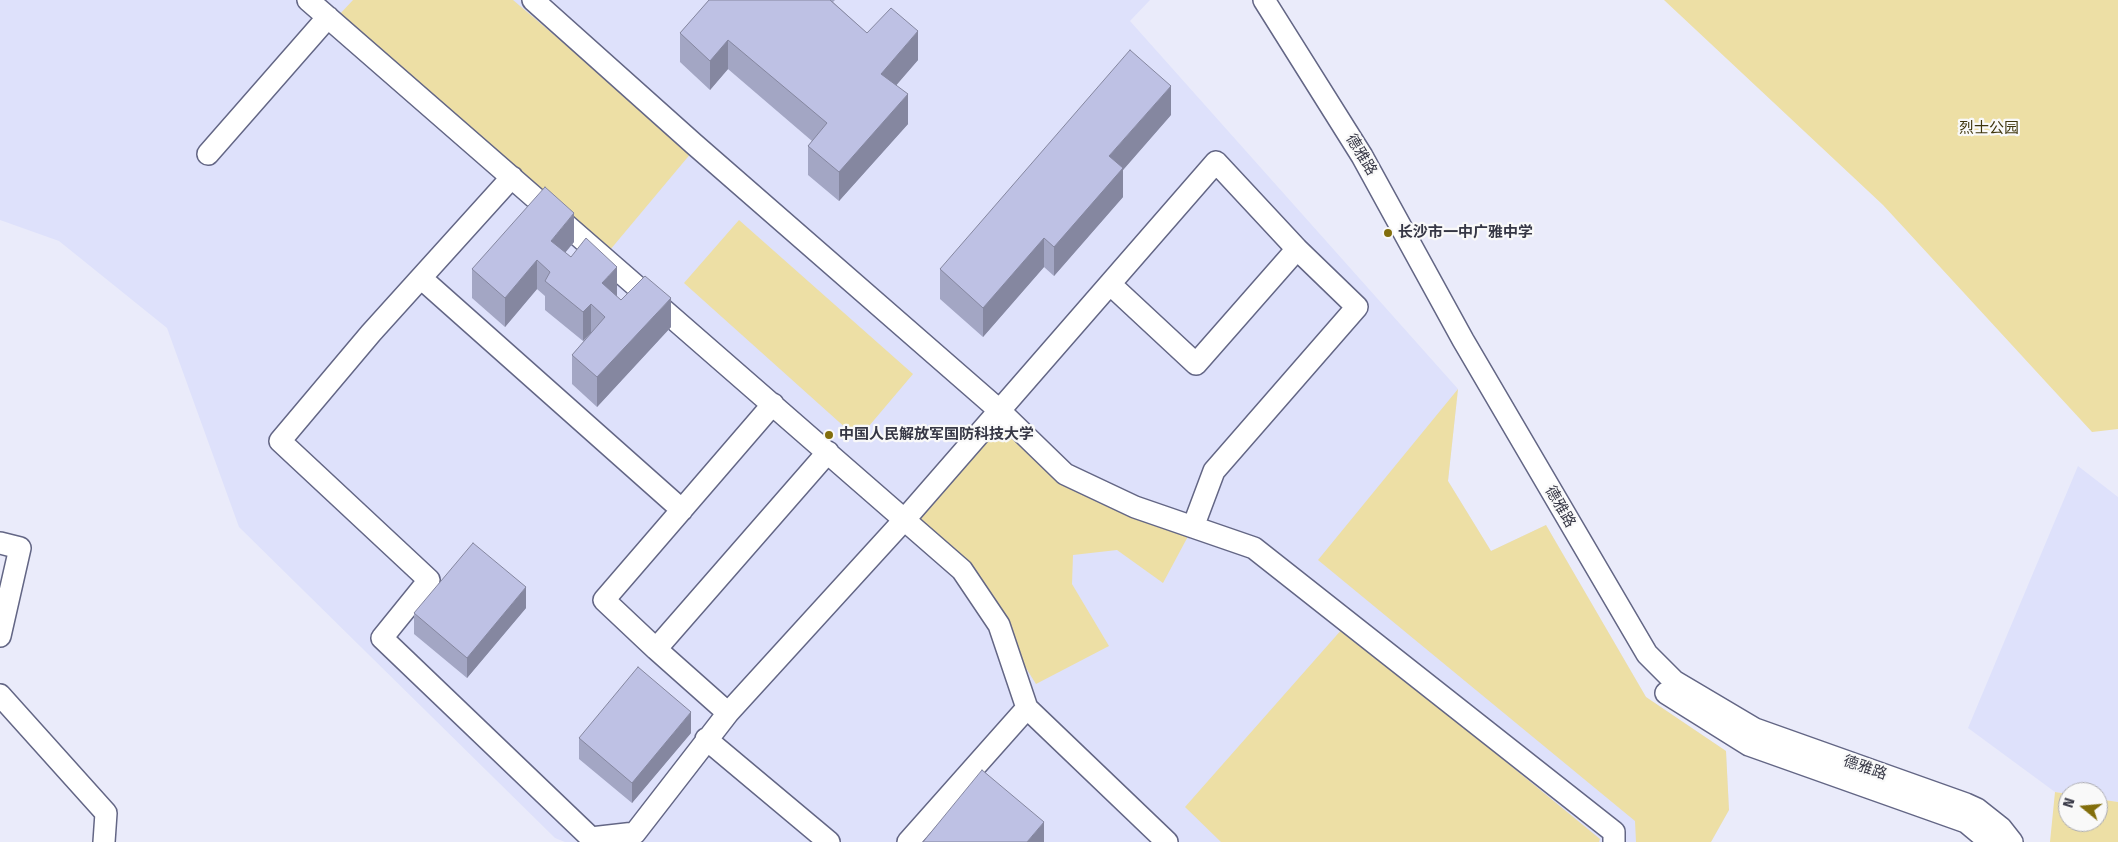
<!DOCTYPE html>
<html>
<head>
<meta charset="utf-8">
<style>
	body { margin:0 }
	#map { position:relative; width:2118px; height:842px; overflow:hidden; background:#eaebfa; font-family:"Fira Sans",sans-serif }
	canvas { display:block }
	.north { position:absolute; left:2058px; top:782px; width:50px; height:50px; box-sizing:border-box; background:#f9f9f9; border:1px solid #ababb1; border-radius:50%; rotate:287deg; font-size:14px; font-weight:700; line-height:20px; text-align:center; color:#363745 }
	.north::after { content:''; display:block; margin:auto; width:18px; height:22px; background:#826e0c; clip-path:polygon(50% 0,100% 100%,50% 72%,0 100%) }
</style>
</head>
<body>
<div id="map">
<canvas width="2118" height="842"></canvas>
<div class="north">N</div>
</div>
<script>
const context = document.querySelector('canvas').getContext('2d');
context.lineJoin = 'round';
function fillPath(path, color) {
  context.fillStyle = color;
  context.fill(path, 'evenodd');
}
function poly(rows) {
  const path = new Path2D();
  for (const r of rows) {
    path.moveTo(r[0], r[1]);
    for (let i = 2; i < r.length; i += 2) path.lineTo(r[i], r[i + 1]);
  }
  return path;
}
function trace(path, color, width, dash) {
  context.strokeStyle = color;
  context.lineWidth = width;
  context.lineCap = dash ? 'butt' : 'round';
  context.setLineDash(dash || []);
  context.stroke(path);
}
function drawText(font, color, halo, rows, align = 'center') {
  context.font = font + ' "Fira Sans","Noto Sans SC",sans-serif';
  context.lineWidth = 4.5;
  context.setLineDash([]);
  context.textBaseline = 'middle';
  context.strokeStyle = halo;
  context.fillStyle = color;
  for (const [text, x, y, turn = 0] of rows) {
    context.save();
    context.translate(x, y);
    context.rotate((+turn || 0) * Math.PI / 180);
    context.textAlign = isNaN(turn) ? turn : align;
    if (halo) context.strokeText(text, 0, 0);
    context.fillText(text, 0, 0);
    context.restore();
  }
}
const built = poly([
	[0,0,1150,0,1130,21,1458,389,1448,481,1491,551,1546,525,1646,697,1726,751,1729,810,1711,842,565,842,555,838,239,527,167,328,59,241,0,220],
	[2078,466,2118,497,2118,802,2098,799,2098,792,2068,792,2068,794,2055,792,1968,728]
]);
const green = poly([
	[353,0,513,0,692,152,610,250,339,15],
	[1664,0,2118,0,2118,429,2092,432,1883,205],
	[739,220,913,374,858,439,684,283],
	[1458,389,1448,481,1491,551,1546,525,1646,697,1726,751,1729,810,1711,842,1636,842,1635,821,1318,560],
	[999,410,1065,474,1193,527,1163,583,1117,550,1073,555,1072,584,1109,646,1036,684,999,625,905,519],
	[1343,628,1600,839,1599,842,1221,842,1185,807],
	[2055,792,2068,794,2068,822,2098,822,2098,799,2118,802,2118,842,2050,842]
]);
const minor = poly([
	[308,0,962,570,999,625,1027,708,908,842],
	[533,0,694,144,999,410,1065,474,1135,507,1254,548,1614,832,1614,842],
	[1264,0,1362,156,1463,340,1647,654,1674,681,1755,729,1966,804,1977,809,2001,828,2012,842],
	[208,154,328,17],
	[512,177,371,333,280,441,429,580,382,638,591,838,635,833,728,713,905,519,1216,162,1297,249,1357,307,1214,471,1193,527],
	[421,278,682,510],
	[1110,284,1196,364,1297,249],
	[0,543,20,548,0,636],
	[656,649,604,600,773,404],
	[1666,693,1749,745,1966,822,1990,842],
	[0,695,106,813,104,842],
	[1027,708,1167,842],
	[728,713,656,649,828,452],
	[706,739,829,842]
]);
const wall = poly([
	[709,0,835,0,833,2,867,33,918,60,896,85,908,124,839,201,808,175,808,146,812,141,728,69,710,90,680,62,680,33],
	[1171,115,1123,170,1123,197,1054,276,1044,267,983,337,940,299,940,269],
	[574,242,565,252,617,296,617,297,621,300,671,327,597,407,572,384,572,355,591,333,583,341,545,310,545,296,537,289,505,327,472,298,472,269],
	[526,608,467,678,414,634,414,613],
	[691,733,632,803,579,759,579,738]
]);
const shadedWall = poly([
	[918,31,918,60,881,103,881,74],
	[728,40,728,69,710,90,710,61],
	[1171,86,1171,115,1123,170,1123,197,1054,276,1054,247,1109,156],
	[908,94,908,124,839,201,839,172],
	[574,213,574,242,551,270,551,241],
	[1044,238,1044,267,983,337,983,308],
	[537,260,537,289,505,327,505,298],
	[617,267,617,296,602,312,602,283],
	[671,298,671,327,597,407,597,377],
	[591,304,591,333,583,341,583,312],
	[526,587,526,608,467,678,467,658],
	[691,712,691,733,632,803,632,783],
	[1044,822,1044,842,1027,842]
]);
const building = poly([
	[709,0,830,0,867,33,891,8,918,31,881,74,908,94,839,172,808,146,827,123,728,40,710,61,680,33,709,0],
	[1130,50,1171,86,1109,156,1123,168,1054,247,1044,238,983,308,940,269,1130,50],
	[545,187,574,213,551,241,571,257,586,238,617,267,602,283,621,300,645,276,671,298,597,377,572,355,605,317,591,304,583,312,545,281,550,272,537,260,505,298,472,269,545,187],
	[473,543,526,587,467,658,414,613,473,543],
	[638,667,691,712,632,783,579,738,638,667],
	[982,770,1044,822,1027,842,923,842,982,770]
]);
const markers = [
	[1388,233,5,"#826e0c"],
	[829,435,5,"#826e0c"]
];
const parkNames = [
	["烈士公园",1989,129]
];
const streetNames = [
	["德雅路",1361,155,59],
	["德雅路",1560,507,60],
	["德雅路",1865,768,19]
];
const poiNames = [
	["长沙市一中广雅中学",1398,233],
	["中国人民解放军国防科技大学",839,435]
];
fillPath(built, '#dee1fb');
fillPath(green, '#eddfa5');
trace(minor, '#636685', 24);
trace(minor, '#fff', 21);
fillPath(wall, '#a3a6c4');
fillPath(shadedWall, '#8587a0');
fillPath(building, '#bec1e4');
trace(building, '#8587a0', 1);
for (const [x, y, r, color] of markers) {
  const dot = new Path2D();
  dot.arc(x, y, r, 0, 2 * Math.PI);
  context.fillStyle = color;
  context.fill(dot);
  trace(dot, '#f9f9f9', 2);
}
drawText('15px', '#3f360e', '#f9f9f9', parkNames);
drawText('15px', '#363745', '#f9f9f9', streetNames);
drawText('bold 15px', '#363745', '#f9f9f9', poiNames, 'left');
</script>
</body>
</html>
